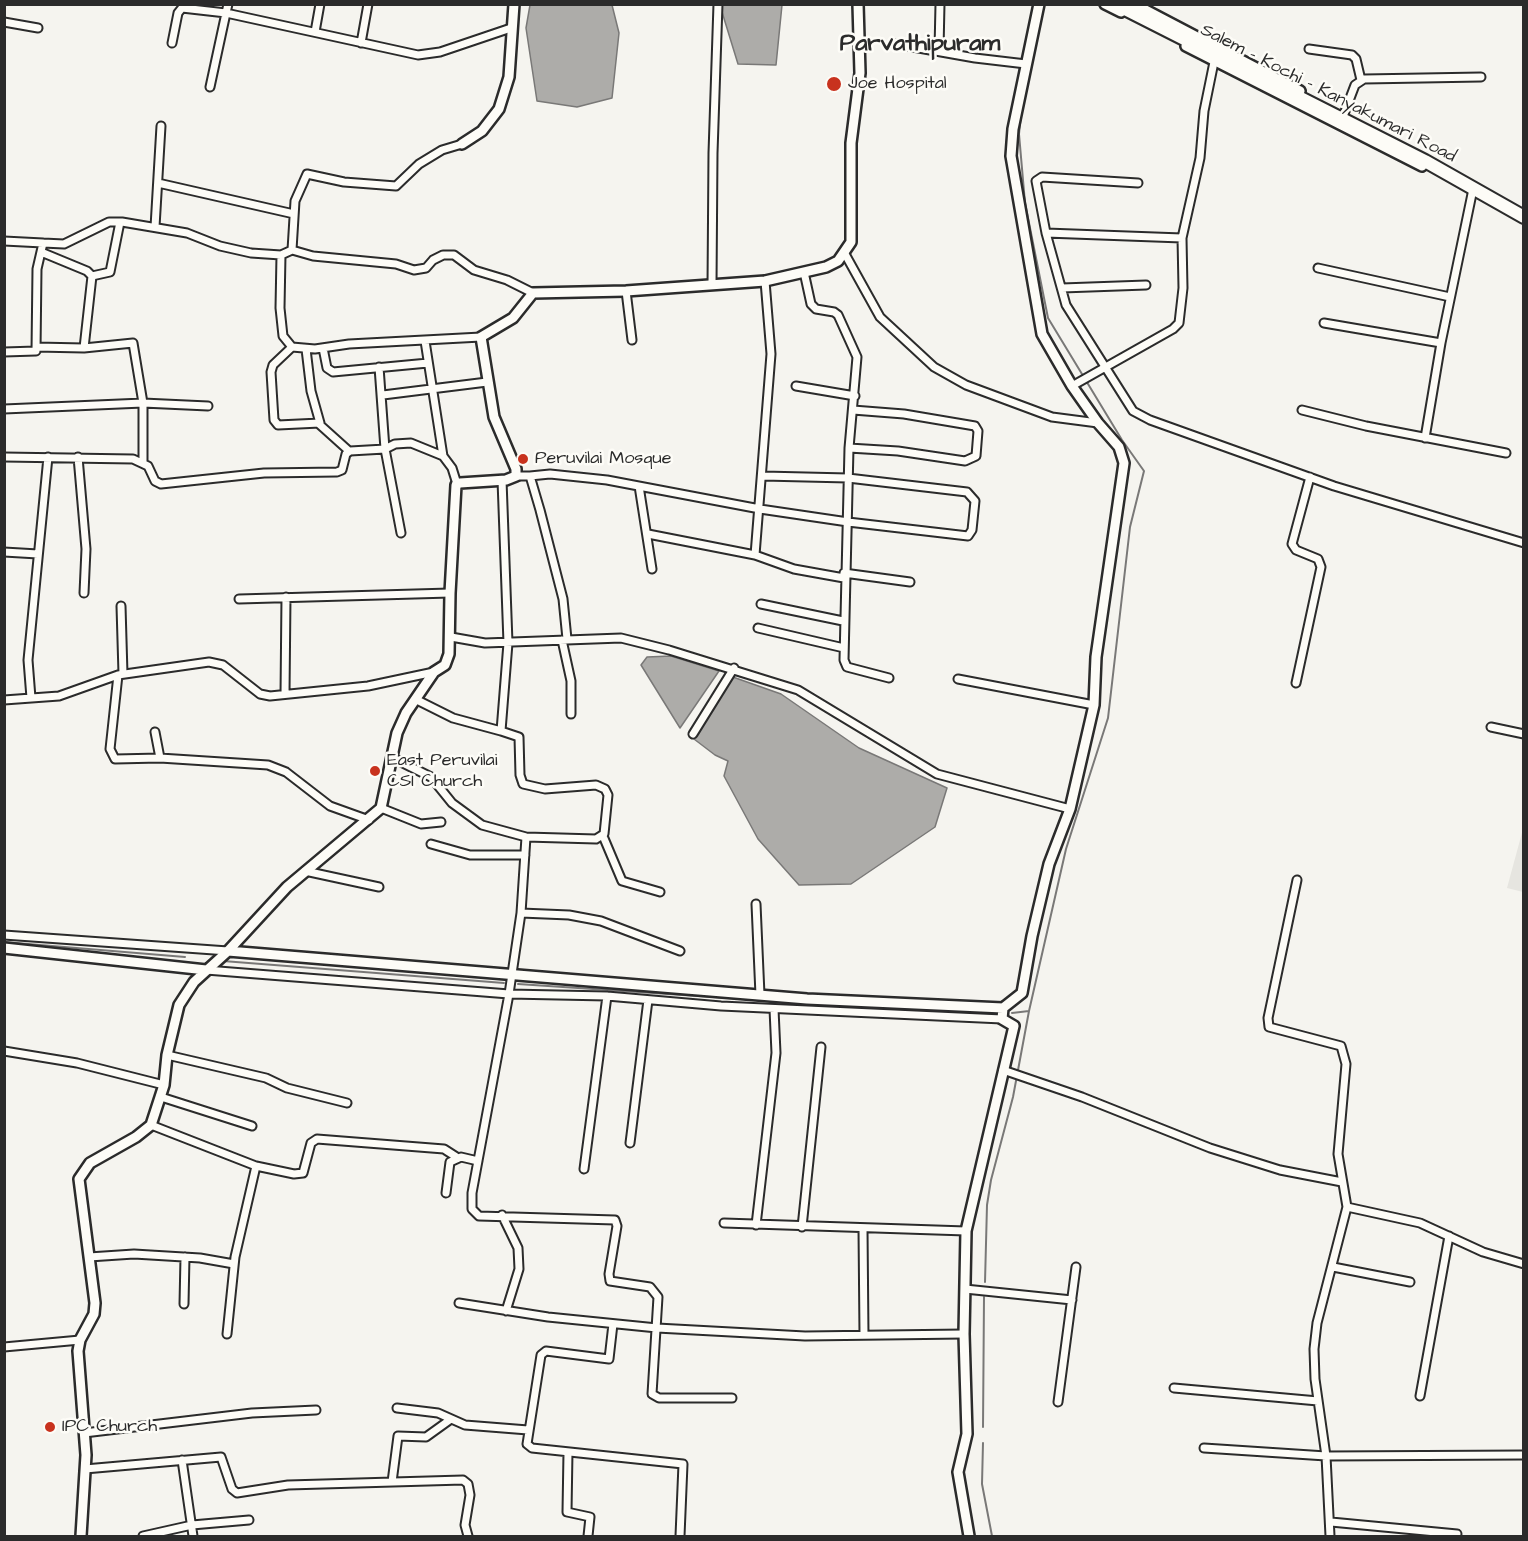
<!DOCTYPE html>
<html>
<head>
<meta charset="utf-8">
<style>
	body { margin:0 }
	#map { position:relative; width:1528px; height:1541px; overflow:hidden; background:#f5f4ef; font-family:"Architects Daughter",sans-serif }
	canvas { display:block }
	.frame { position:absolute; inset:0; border:6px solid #2b2b2b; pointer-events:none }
</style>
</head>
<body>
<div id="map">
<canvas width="1528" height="1541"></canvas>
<div class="frame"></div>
</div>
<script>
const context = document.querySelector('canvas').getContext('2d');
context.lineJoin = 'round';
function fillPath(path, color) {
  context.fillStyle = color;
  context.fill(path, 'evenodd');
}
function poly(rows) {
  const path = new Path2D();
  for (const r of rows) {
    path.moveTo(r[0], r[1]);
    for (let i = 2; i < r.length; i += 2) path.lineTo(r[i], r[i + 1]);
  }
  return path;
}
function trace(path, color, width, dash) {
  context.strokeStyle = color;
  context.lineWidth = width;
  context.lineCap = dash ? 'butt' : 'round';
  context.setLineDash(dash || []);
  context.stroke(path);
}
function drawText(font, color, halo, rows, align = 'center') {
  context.font = font + ' "Architects Daughter",sans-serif';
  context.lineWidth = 5;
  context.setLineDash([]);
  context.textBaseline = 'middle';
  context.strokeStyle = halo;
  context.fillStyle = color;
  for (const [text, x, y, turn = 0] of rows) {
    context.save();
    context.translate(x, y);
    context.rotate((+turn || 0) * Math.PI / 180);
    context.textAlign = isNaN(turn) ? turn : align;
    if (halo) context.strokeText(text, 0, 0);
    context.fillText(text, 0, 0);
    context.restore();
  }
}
const built = poly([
	[1523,829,1523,892,1507,888]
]);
const water = poly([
	[530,5,612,5,619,33,612,98,577,107,537,101,526,28,530,5],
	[722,5,782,5,776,65,738,64,722,12,722,5],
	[671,656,719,671,680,728,641,665,647,657,671,656],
	[730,676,781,694,859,748,947,788,935,827,851,884,799,885,758,839,724,776,728,761,715,755,690,736,730,676]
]);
const stream = poly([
	[4,942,185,957],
	[223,961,504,983],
	[518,984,788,1002],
	[908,1008,998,1013],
	[1012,1013,1029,1011],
	[985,1282,987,1205,991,1180,1013,1097,1029,1011,1066,849,1108,718,1130,527,1144,471,1122,440,1048,318,1025,203,1019,134,1022,105],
	[983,1427,984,1297],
	[983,1443,982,1484,992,1536]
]);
const minor = poly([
	[228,4,226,13,418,55,440,52,511,28],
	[4,22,38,28],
	[315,32,320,4],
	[172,43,178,13,182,8,226,13,210,87],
	[361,43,368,4],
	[896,44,975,58,1026,64],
	[1309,49,1352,55,1356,59,1361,80],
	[939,50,940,4],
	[1344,114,1355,85,1364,79,1481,77],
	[158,183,294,214],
	[1138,183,1042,177,1036,181,1046,233,1066,305,1133,411,1150,420,1334,486,1524,543],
	[155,227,161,126],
	[1046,233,1182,238],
	[4,241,43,243],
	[292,250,313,256,396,264,414,270,426,268,433,260,443,255,454,255,474,270,507,280,533,293],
	[41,252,87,271,92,276,84,348],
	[845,254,880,317,934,367,966,385,1052,417,1098,423],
	[281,255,280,308,283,336,292,347,315,349,349,344,481,337],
	[1318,268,1450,297],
	[804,272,811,304,816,309,834,312,838,315,857,357,849,448,844,660,847,667,889,678],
	[92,276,110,272,120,222],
	[712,285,713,153,718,4],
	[1062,288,1146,285],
	[626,291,632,340],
	[1324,323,1441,343],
	[425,341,443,456],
	[36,347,84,348,133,343,143,403,143,463],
	[292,347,273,365,271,372,274,420,278,425,320,423,311,391,306,349],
	[323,348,327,368,333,372,428,363],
	[4,352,36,351,37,269,43,243,64,244,109,222,122,222,187,233,220,246,251,253,281,255,292,250,295,201,307,174,344,182,396,186,419,164,442,150,462,144],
	[379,367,385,449,401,533],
	[796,386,855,396],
	[1072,386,1173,329,1179,323,1183,288,1182,238,1200,158,1204,111,1214,62],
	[383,395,487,382],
	[4,409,143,403,208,406],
	[1302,410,1366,426,1506,453],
	[319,424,349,451],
	[1425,438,1441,343,1473,189],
	[849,448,898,451,965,461,976,456,978,431,975,426,904,414,853,410],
	[4,457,133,459,148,466,155,481,161,484,264,473,337,472,342,470,346,454,350,451,385,449,395,444,411,443,443,456,452,468,457,484],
	[78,457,86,549,84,593],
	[516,476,530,476,540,510,563,599,567,639],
	[530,476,550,474,607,480,760,509,848,522,968,536,972,530,975,501,967,492,848,478,763,476],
	[639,486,652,569],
	[648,534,755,555,794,569,844,578],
	[4,552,38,554],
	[755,555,771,354,765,281],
	[844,573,910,582],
	[239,599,450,593],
	[761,604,843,621],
	[121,606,123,674],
	[758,628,844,648],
	[451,637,485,643,621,638,669,650,798,690,937,774,1070,809],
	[562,640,571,681,571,714],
	[118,675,110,749,115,759,160,758,268,765,286,772,330,806,369,820],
	[958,679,1094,705],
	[1296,683,1321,567,1318,559,1296,550,1292,544,1310,477],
	[285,694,286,597],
	[31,698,28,660,48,457],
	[415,699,453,718,501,731],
	[4,700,59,696,118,675,209,662,223,665,260,694,270,696,368,686,434,672],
	[1491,727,1524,734],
	[155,732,160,758],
	[693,734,734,668],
	[393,758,431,777,452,803,482,825,526,837,596,839,604,834,608,795,605,789,596,785,545,789,523,784,520,775,519,737,501,731,508,643,502,480],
	[381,808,421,824,441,822],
	[603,836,622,881,660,892],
	[526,837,521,913,509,994,472,1193,472,1209,479,1216,615,1220,617,1226,609,1274,610,1281,650,1287,658,1297,652,1394,659,1398,732,1398],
	[431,844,470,855,525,855],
	[305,871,379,887],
	[1297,880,1268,1018,1269,1027,1341,1046,1346,1064,1338,1154,1347,1207,1317,1323,1314,1349,1315,1379,1326,1456,1330,1536],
	[756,904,760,995],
	[521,913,569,915,601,921,680,951],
	[4,935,228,951],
	[206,970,509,994,607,996,721,1006,1002,1019],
	[4,1051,77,1063,164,1085],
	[167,1055,266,1078,287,1088,347,1103],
	[1003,1070,1082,1097,1210,1148,1280,1170,1342,1182],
	[161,1097,252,1126],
	[151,1125,256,1166,294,1174,303,1173,311,1143,317,1139,444,1149,458,1158],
	[630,1143,648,1000],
	[584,1169,607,996],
	[446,1193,450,1162,461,1157,478,1161],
	[1347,1207,1420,1223,1483,1252,1524,1264],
	[502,1215,518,1248,519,1269,506,1311],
	[724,1223,966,1231],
	[756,1225,776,1053,774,1009],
	[802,1227,821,1047],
	[863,1229,864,1335],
	[89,1257,134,1254,200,1258,234,1264],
	[1333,1267,1410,1282],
	[965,1289,1072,1300],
	[459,1303,548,1317,657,1328,805,1336,964,1334],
	[184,1304,185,1257],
	[613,1324,609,1359,546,1351,541,1355,527,1444,532,1448,683,1464,680,1536],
	[227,1334,235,1257,256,1166],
	[4,1347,80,1340],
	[1174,1388,1318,1401],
	[1420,1396,1449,1236],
	[1058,1402,1076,1267],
	[397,1408,438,1413,465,1425,528,1430],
	[84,1433,252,1413,316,1410],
	[1204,1448,1326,1456,1524,1455],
	[568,1452,567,1512,590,1517,588,1536],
	[182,1460,193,1536],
	[85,1469,221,1457,232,1489,237,1493,288,1485,463,1480,468,1484,470,1495,465,1525,468,1536],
	[392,1482,398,1436,426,1437,451,1419],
	[1331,1522,1457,1534],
	[143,1536,192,1525,249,1520]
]);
const tertiary = poly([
	[1105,4,1121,12],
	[1134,4,1300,91],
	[1186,46,1422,166],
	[462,144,482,131,499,109,509,77,514,4],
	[4,948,206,970],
	[228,951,807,999,1003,1008],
	[81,1536,86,1455,78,1351,80,1340,94,1314,95,1303,79,1179,90,1163,136,1137,151,1125,164,1085,167,1055,179,1005,194,982,228,951,287,887,381,808,397,733,406,713,434,672,445,665,449,654,450,593,456,485,460,483,506,480,516,476,516,469,494,417,481,337,513,318,533,293,626,291,765,281,826,267,838,261,851,242,851,143,860,73,858,4],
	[969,1536,958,1472,967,1434,964,1334,966,1231,1014,1026,1002,1019,1003,1008,1022,993,1032,936,1049,864,1070,809,1094,705,1096,657,1124,463,1119,447,1098,423,1072,386,1042,334,1011,156,1013,129,1039,4]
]);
const trunk = poly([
	[1115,4,1425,161,1524,217]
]);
const markers = [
	[834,84,8,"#c8321e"],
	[523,459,6,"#c8321e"],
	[375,771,6,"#c8321e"],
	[50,1427,6,"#c8321e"]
];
const poiNames = [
	["Joe Hospital",848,84],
	["Peruvilai Mosque",535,459],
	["East Peruvilai",387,761],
	["CSI Church",387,782],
	["IPC Church",62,1427]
];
const streetNames = [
	["Salem - Kochi - Kanyakumari Road",1328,94,27]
];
const districtNames = [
	["Parvathipuram",920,45]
];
fillPath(built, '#e6e5e0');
fillPath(water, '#adaca9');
trace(water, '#797877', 1.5);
trace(stream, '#797877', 2);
trace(minor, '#2b2b2b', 11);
trace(tertiary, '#2b2b2b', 14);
trace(trunk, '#2b2b2b', 16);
trace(minor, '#fdfcf7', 7);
trace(tertiary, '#fdfcf7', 9);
trace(trunk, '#fdfcf7', 12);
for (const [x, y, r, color] of markers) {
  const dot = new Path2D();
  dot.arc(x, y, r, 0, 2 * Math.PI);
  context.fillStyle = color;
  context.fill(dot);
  trace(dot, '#fdfcf7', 2);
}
drawText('18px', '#2b2b2b', '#fdfcf7', poiNames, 'left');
drawText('18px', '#2b2b2b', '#fdfcf7', streetNames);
drawText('bold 24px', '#2b2b2b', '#fdfcf7', districtNames);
</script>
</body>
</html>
